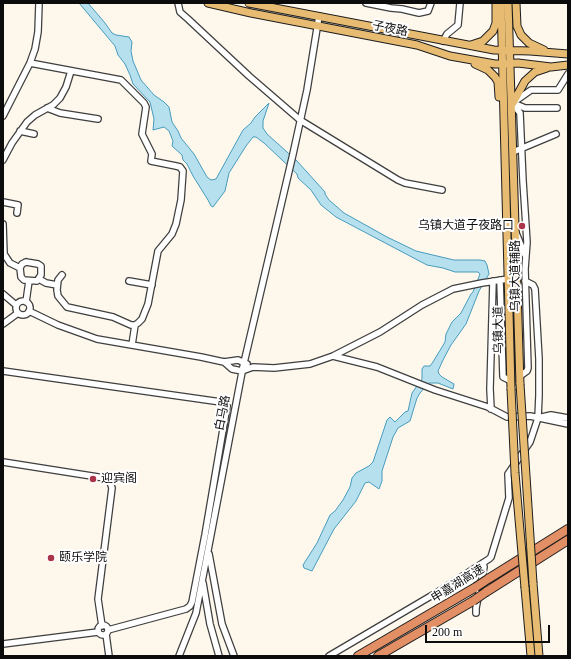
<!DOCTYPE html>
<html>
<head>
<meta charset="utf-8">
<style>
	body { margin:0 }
	#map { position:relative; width:571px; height:659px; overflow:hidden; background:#fdf7ec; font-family:"Times New Roman",serif }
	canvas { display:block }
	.frame { position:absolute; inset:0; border:4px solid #0c0c0c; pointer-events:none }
	.scale { position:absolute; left:425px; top:625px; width:125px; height:18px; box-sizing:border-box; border:2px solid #0c0c0c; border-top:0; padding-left:5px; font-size:12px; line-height:14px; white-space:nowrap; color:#0c0c0c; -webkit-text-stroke:3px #fff; paint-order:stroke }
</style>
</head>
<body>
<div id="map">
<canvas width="571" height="659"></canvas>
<div class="frame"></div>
<div class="scale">200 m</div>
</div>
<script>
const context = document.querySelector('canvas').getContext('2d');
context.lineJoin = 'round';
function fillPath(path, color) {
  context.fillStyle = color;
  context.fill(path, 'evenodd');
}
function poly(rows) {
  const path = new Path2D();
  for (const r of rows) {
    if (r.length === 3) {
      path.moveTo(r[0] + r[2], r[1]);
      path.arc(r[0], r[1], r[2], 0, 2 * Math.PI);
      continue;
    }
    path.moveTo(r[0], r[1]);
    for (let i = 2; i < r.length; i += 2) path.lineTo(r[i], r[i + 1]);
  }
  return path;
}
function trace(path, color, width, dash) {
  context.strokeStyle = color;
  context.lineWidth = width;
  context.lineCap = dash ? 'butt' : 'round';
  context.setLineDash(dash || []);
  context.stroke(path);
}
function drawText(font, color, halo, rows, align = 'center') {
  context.font = font + ' "Times New Roman","Noto Sans SC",serif';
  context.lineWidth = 4;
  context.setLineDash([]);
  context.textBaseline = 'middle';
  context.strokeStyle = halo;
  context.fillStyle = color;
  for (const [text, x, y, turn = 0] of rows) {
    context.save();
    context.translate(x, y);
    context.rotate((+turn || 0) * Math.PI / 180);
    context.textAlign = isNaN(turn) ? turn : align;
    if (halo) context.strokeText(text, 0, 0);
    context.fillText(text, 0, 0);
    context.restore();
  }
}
const water = poly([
	[79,3,88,3,105,23,112,33,116,35,129,37,132,42,131,51,133,61,141,80,154,95,164,102,169,107,172,122,178,131,181,138,194,154,207,177,211,180,216,179,243,130,251,123,255,117,269,103,263,121,263,128,267,134,297,161,325,192,325,194,329,200,344,213,387,237,416,251,454,260,480,260,485,261,487,265,489,274,479,291,466,324,451,345,443,360,438,371,439,374,442,377,454,384,453,389,438,383,429,383,420,393,417,398,410,421,398,428,393,437,382,471,382,481,379,489,369,482,365,483,356,501,334,529,312,571,304,568,303,565,317,543,330,515,335,511,343,500,350,487,352,478,356,473,369,466,373,462,387,420,390,417,395,422,405,412,408,411,412,393,422,379,422,369,424,366,430,366,433,362,445,342,446,334,452,322,461,313,471,294,473,292,480,274,478,272,455,272,443,268,427,265,336,217,321,205,311,190,298,178,297,174,264,143,256,137,253,137,246,146,229,173,225,191,213,207,211,206,208,200,193,176,187,164,183,160,182,155,172,146,173,141,169,131,164,127,153,130,154,119,150,102,133,84,130,75,125,64,118,55,115,46,79,3]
]);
const minor = poly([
	[178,3,180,12,188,19,249,76,300,120,398,180,405,183,442,190],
	[366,3,391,8,402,9,419,13,428,11,431,3],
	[443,41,447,34,458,25,460,3],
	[30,63,121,80,144,103,146,107,142,134,152,154,151,161,176,166,180,167,183,171,181,200,176,224,172,234,158,251,148,304,142,319,138,323,135,325,131,325,113,317,67,307,58,296,57,290,58,280,62,275],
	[514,102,531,90,558,90,568,74],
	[512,103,520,113,523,181,527,242,525,269,528,368,527,371,520,376],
	[513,103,525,108,557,108],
	[47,108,60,113,98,119],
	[3,116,30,63,35,49,38,32,39,3],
	[20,131,34,134],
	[513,152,556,134],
	[3,160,12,143,27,122,35,115,53,105,60,98,66,87,71,71],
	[3,202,18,205,17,213],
	[3,224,4,254,10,263,20,268],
	[516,233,525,255],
	[26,262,38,264,41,266,41,275,37,281,24,280,21,277,20,268,22,264,26,262],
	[39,279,46,283,57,285],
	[500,280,503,377,511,381],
	[129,281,152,285],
	[3,294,16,305],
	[23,308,7],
	[26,302,29,281],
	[29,311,58,325,97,339,201,357,224,362,238,360,247,364],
	[3,324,18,313],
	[132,345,135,325],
	[333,356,377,367,435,390,488,407,507,417,530,416,568,424],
	[224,362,232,369,242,371,253,367,274,368,310,364,333,356,380,332,422,305,453,289,482,283,508,279],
	[3,371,221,402,227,406,205,535,192,602,190,606,186,609,108,630],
	[491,409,490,389,493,281],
	[542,417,551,415,568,418],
	[3,462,98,477,104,478,110,482,112,488,98,599,102,626],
	[209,554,222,624,234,656],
	[203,583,210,624,219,656],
	[476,613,476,608,484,567,483,563],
	[103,630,5],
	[106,634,109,656],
	[3,644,98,632],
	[179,656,196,613,243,367,293,154,307,90,319,16],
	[329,656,436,593,489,559,491,557,509,498,508,474,530,442,538,418,539,395,539,359,535,289,533,285,525,281]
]);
const major = poly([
	[208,3,251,13,417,45,450,56,495,64,518,63,551,67,568,65],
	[249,3,494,50,530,51,568,54],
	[501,3,511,389],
	[508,3,520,384],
	[516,3,517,26,521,35,529,43,544,50],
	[471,45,483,41,493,31,496,23,496,3],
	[475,64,488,70,495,77,498,82,499,97],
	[513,103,525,81,535,72,547,68],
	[533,583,539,656],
	[525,588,531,656]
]);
const highway = poly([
	[488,579,568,529],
	[486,592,568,540],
	[358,656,476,587],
	[378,656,473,601]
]);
const majorBridge = poly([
	[520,384,533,583],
	[511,389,515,473,525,588]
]);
const highwayBridge = poly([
	[476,587,488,579],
	[473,601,486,592]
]);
const markers = [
	[522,226,4,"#aa3549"],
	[93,479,4,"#aa3549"],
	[51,558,4,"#aa3549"]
];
const streetNames = [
	["子夜路",390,29,11],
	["乌镇大道辅路",516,276,-90],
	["乌镇大道",499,330,-91],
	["白马路",223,413,-79],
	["申嘉湖高速",458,584,-32]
];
const poiNames = [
	["乌镇大道子夜路口",514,226,"right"],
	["迎宾阁",101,479],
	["颐乐学院",59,558]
];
fillPath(water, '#b7e0ee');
trace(water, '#479bbc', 1);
trace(minor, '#3f3f3f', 8);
trace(major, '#1d1d1d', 9);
trace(highway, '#1d1d1d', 10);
trace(minor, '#fff', 5.5);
trace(major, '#e7bc72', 7);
trace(highway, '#e28f65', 8);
trace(majorBridge, '#1d1d1d', 9, []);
trace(highwayBridge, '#1d1d1d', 10, []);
trace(majorBridge, '#e7bc72', 7);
trace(highwayBridge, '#e28f65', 8);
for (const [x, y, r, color] of markers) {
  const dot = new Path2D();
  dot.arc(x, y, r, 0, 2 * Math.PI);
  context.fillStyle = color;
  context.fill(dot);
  trace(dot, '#fff', 1.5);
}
drawText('12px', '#0c0c0c', '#fff', streetNames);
drawText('12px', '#0c0c0c', '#fff', poiNames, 'left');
</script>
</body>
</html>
